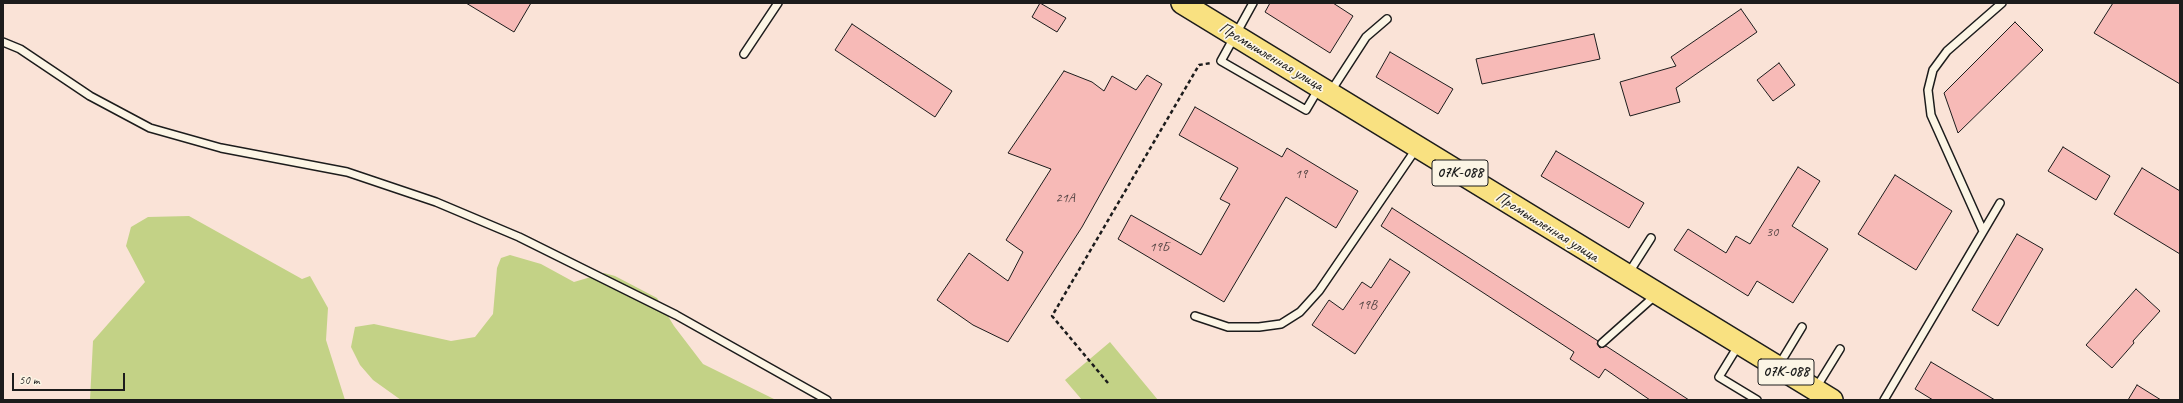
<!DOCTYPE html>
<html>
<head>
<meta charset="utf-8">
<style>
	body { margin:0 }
	#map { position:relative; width:2183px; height:403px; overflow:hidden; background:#fae3d7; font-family:Caveat,sans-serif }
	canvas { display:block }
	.frame { position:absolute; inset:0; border:4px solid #1c1c1c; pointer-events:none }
	.scale { position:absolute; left:12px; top:373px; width:113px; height:18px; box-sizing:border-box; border:2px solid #1c1c1c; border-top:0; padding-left:5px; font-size:12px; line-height:14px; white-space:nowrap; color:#1c1c1c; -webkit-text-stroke:3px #fcf5e5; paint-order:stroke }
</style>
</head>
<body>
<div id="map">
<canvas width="2183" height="403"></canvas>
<div class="frame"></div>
<div class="scale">50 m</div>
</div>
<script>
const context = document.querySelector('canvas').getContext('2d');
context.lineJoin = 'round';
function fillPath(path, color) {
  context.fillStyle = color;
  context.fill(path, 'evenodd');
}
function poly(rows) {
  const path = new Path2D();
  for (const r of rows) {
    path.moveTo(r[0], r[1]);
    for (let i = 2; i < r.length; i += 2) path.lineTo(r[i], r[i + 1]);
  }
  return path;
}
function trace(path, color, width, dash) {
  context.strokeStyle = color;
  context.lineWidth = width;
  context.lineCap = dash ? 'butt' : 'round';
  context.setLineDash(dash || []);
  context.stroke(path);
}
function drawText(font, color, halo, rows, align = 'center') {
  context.font = font + ' Caveat,sans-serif';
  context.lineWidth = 3.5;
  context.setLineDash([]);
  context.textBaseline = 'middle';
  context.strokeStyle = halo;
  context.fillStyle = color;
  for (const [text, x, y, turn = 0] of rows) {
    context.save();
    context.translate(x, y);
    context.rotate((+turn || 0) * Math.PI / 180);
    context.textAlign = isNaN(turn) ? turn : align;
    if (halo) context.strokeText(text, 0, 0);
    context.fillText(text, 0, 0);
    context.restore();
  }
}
const green = poly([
	[189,216,302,279,310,276,328,308,326,340,345,400,90,400,93,341,145,282,126,246,131,227,148,217],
	[510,255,541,264,574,282,604,273,615,276,657,298,674,326,703,364,776,400,401,400,373,380,360,365,351,347,355,327,374,324,451,341,475,337,493,314,497,268,501,258],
	[1110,342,1158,400,1082,400,1065,380]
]);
const building = poly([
	[466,3,531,3,514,32,466,3],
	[1040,3,1066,18,1057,32,1032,17,1040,3],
	[1270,3,1333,3,1353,16,1330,53,1265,12,1270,3],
	[2113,3,2180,3,2180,84,2094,33,2113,3],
	[1741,9,1757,32,1676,88,1680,102,1630,116,1620,82,1676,66,1671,57,1741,9],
	[2015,22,2043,50,1958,133,1944,93,2015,22],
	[852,24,952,91,935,117,835,50,852,24],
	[1594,34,1600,59,1482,84,1476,59,1594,34],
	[1390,52,1453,89,1438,114,1376,77,1390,52],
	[1779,63,1795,85,1773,101,1757,80,1779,63],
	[1064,71,1092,82,1104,91,1112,76,1136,90,1147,75,1162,84,1082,227,1008,342,973,325,937,300,969,253,1008,281,1023,252,1006,240,1051,169,1008,153,1064,71],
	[1195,107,1282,157,1287,148,1358,191,1336,228,1286,197,1224,302,1118,239,1131,215,1201,255,1230,204,1220,199,1238,168,1179,135,1195,107],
	[2063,147,2110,176,2096,200,2048,171,2063,147],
	[1556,151,1644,203,1629,228,1541,176,1556,151],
	[1798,167,1820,181,1792,226,1828,249,1793,303,1757,281,1748,296,1674,250,1688,229,1726,253,1736,236,1750,244,1798,167],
	[2142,168,2180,191,2180,254,2114,214,2142,168],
	[1895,175,1952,211,1916,270,1858,234,1895,175],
	[1392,208,1598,341,1597,344,1600,348,1606,346,1689,400,1650,400,1605,369,1599,378,1570,359,1574,352,1381,226,1392,208],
	[2017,234,2043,249,1998,326,1972,310,2017,234],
	[1390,259,1410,272,1355,354,1312,325,1329,300,1343,310,1362,282,1371,288,1390,259],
	[2136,289,2160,311,2133,341,2134,343,2112,368,2086,345,2136,289],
	[1931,362,1995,400,1933,400,1915,389,1931,362],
	[2137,385,2161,400,2128,400,2137,385]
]);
const path = poly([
	[1108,383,1052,316,1199,65,1211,63]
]);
const lane = poly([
	[1253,3,1221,61,1306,110,1319,88],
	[3,42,20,49,90,96,150,128,221,148,347,172,436,202,519,237,676,315,827,400],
	[744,54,778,3],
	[1331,91,1366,37,1387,19],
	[1983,231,1931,115,1928,90,1933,70,1947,51,2002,3],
	[1628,274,1651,238],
	[1195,316,1228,327,1259,327,1281,324,1300,312,1319,291,1416,149],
	[1602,343,1657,294],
	[1738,346,1719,377,1757,400],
	[1779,365,1802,327],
	[1816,388,1840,349],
	[1884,400,2000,203]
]);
const primary = poly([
	[1182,3,1832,400]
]);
const numberNames = [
	["19",1301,174],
	["21А",1065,198],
	["30",1772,232],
	["19Б",1159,247],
	["19В",1367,305]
];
const shields = [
	[1460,173,56],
	[1786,372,56]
];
const shieldNames = [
	["07К-088",1460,173],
	["07К-088",1786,372]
];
const streetNames = [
	["Промышленная улица",1271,57,31],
	["Промышленная улица",1547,227,32]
];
fillPath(green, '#c3d286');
fillPath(building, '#f7bab7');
trace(building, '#1c1c1c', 1);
trace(lane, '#1c1c1c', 10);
trace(primary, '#1c1c1c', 24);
trace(path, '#1c1c1c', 2.5, [4, 3]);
trace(lane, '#fcf5e5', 7);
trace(primary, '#f9e181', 21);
drawText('14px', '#534443', null, numberNames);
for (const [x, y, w] of shields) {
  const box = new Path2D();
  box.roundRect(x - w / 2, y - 13, w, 26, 3);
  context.fillStyle = '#fcf5e5';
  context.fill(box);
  trace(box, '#1c1c1c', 1);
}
drawText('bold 15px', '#1c1c1c', null, shieldNames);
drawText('16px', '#1c1c1c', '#fcf5e5', streetNames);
</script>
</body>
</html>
